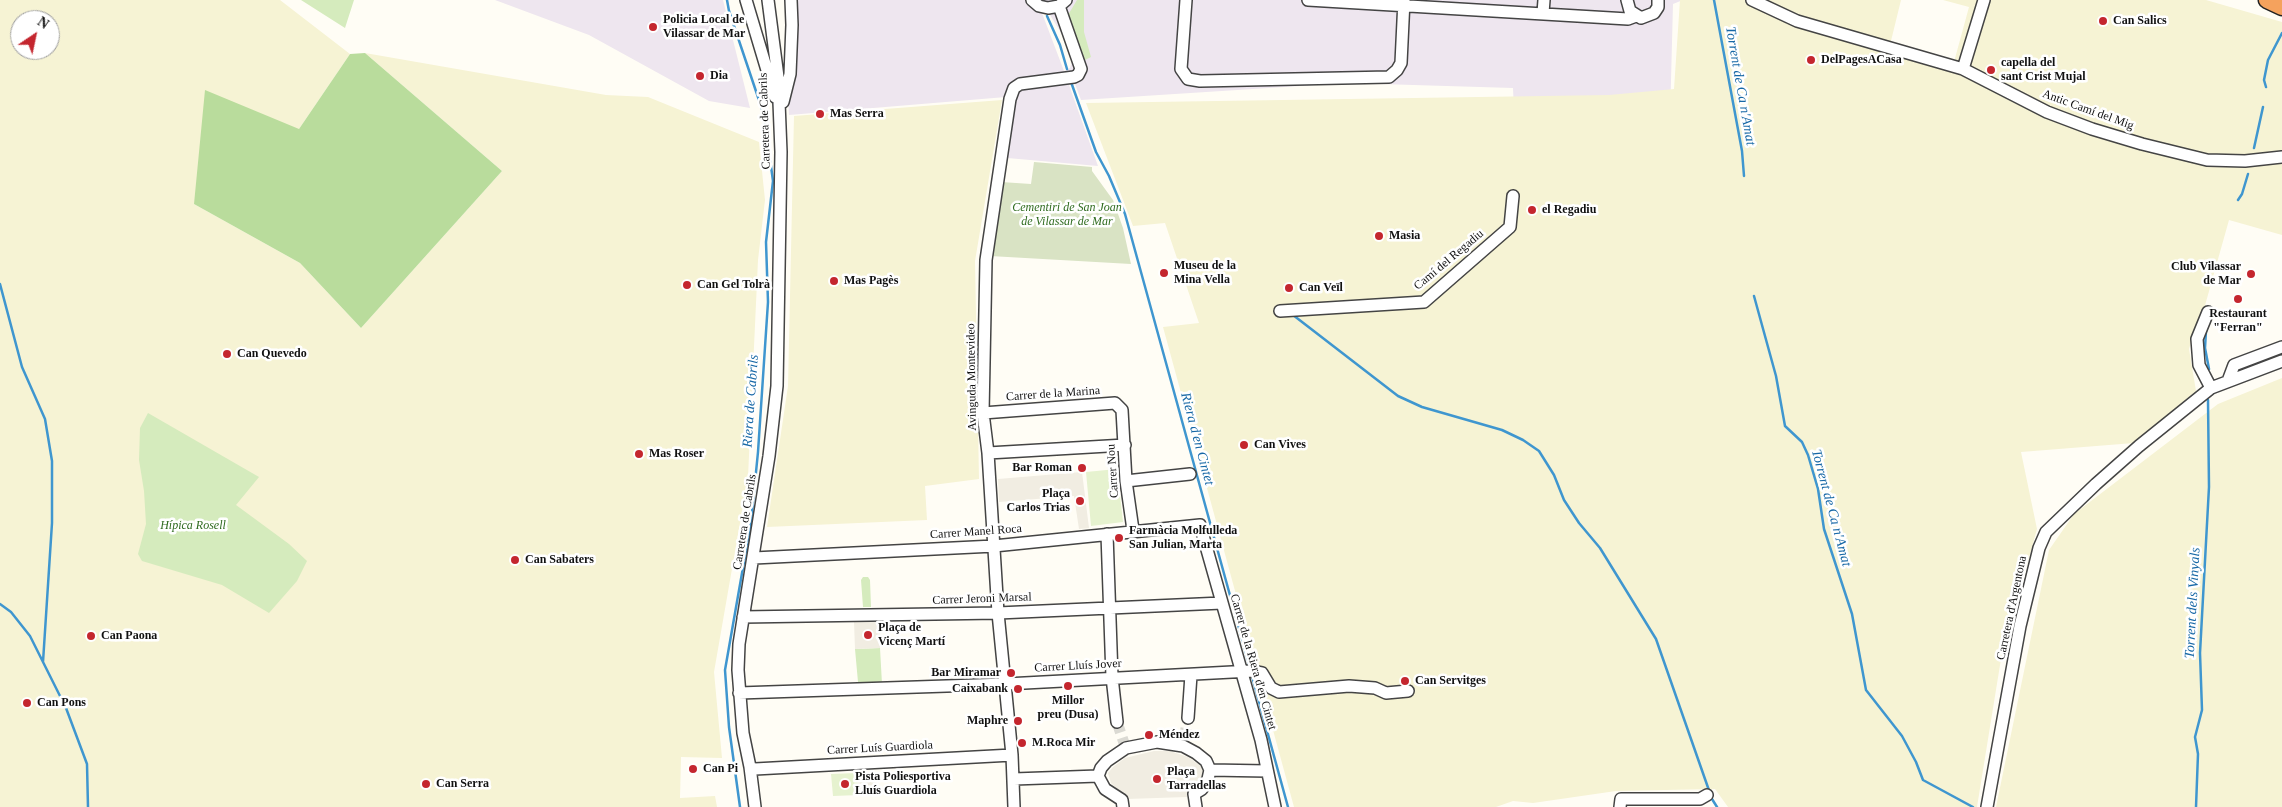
<!DOCTYPE html>
<html>
<head>
<meta charset="utf-8">
<style>
	body { margin:0 }
	#map { position:relative; width:2282px; height:807px; overflow:hidden; background:#fffdf5; font-family:"Times New Roman",serif }
	canvas { display:block }
	.north { position:absolute; left:10px; top:10px; width:50px; height:50px; box-sizing:border-box; background:#fff; border:1px solid #a0a0a0; border-radius:50%; rotate:34deg; font-size:14px; font-weight:700; line-height:20px; text-align:center; color:#111 }
	.north::after { content:''; display:block; margin:auto; width:18px; height:22px; background:#c4262e; clip-path:polygon(50% 0,100% 100%,50% 72%,0 100%) }
</style>
</head>
<body>
<div id="map">
<canvas width="2282" height="807"></canvas>
<div class="north">N</div>
</div>
<script>
const context = document.querySelector('canvas').getContext('2d');
context.lineJoin = 'round';
function fillPath(path, color) {
  context.fillStyle = color;
  context.fill(path, 'evenodd');
}
function poly(rows) {
  const path = new Path2D();
  for (const r of rows) {
    path.moveTo(r[0], r[1]);
    for (let i = 2; i < r.length; i += 2) path.lineTo(r[i], r[i + 1]);
  }
  return path;
}
function trace(path, color, width, dash) {
  context.strokeStyle = color;
  context.lineWidth = width;
  context.lineCap = dash ? 'butt' : 'round';
  context.setLineDash(dash || []);
  context.stroke(path);
}
function drawText(font, color, halo, rows, align = 'center') {
  context.font = font + ' "Times New Roman",serif';
  context.lineWidth = 5;
  context.setLineDash([]);
  context.textBaseline = 'middle';
  context.strokeStyle = halo;
  context.fillStyle = color;
  for (const [text, x, y, turn = 0] of rows) {
    context.save();
    context.translate(x, y);
    context.rotate((+turn || 0) * Math.PI / 180);
    context.textAlign = isNaN(turn) ? turn : align;
    if (halo) context.strokeText(text, 0, 0);
    context.fillText(text, 0, 0);
    context.restore();
  }
}
const industrial = poly([
	[495,0,723,0,750,108,709,101,589,35],
	[786,0,1683,0,1673,4,1670,119,1515,135,1513,88,1347,83,1081,100,1075,84,1069,85,1098,166,996,157,1006,97,789,115,786,58],
	[1042,13,1050,15,1063,36,1072,61,1070,68,1064,71]
]);
const farmland = poly([
	[0,0,280,0,350,54,299,129,194,204,300,263,361,328,502,171,365,53,606,95,648,97,759,142,765,200,758,260,748,477,714,672,722,758,681,757,680,798,715,796,717,807,0,807],
	[20,20,50,20,50,50,20,50],
	[1680,0,1901,0,1890,45,1954,62,1969,7,1943,0,2206,0,2282,22,2282,235,2229,220,2204,309,2195,328,2189,349,2196,391,2134,443,2021,452,2037,529,2001,659,1977,807,1728,807,1715,789,1616,791,1533,803,1513,801,1496,807,1294,807,1163,327,1199,323,1165,223,1133,226,1086,103,1609,95,1674,89],
	[1002,100,975,261,979,479,925,486,927,520,767,527,788,386,794,116],
	[2282,378,2282,807,1996,807,2049,550,2074,514,2218,404]
]);
const green = poly([
	[301,0,354,0,345,28],
	[1077,0,1084,0,1084,32,1091,57,1085,60,1068,15],
	[148,413,259,477,236,505,289,544,307,561,297,581,269,613,222,585,142,561,138,554,146,524,144,491,139,460,140,428],
	[863,577,868,577,870,580,871,607,863,607,861,580],
	[880,648,882,684,858,682,855,649]
]);
const forest = poly([
	[365,53,502,171,361,328,300,263,194,204,205,90,299,129,350,54]
]);
const cemetery = poly([
	[1034,162,1092,167,1092,171,1113,200,1123,228,1131,264,990,256,1001,182,1031,184]
]);
const pitch = poly([
	[1117,469,1123,522,1091,526,1086,472],
	[857,773,859,795,833,796,831,774]
]);
const plaza = poly([
	[1082,472,1089,528,1079,529,1074,496,999,502,998,479],
	[854,622,880,622,880,648,855,649],
	[1154,751,1170,751,1188,757,1201,766,1206,775,1201,784,1192,789,1187,797,1127,799,1111,783,1108,773,1113,767,1125,758],
	[876,772,877,794,859,795,857,773]
]);
const stream = poly([
	[727,0,729,11,764,115,773,181,766,242,768,302,758,452,751,522,725,670,729,727,740,807],
	[1714,0,1742,151,1744,176],
	[1047,16,1060,45,1067,69],
	[1071,82,1096,152,1109,176,1125,214,1250,668],
	[2266,87,2264,80,2268,60,2282,33],
	[2254,148,2263,107],
	[2238,200,2242,194,2248,174],
	[0,284,22,367,45,419,52,461,52,523,43,662],
	[1754,296,1776,376,1785,426,1802,442,1808,455,1818,489,1824,529,1852,614,1866,690,1902,736,1916,762,1923,780,1973,807],
	[1293,315,1398,396,1422,407,1502,430,1523,440,1539,451,1554,475,1564,500,1579,523,1600,548,1656,639,1712,799,1717,807],
	[2206,331,2205,348,2209,369],
	[0,604,11,612,30,636,66,708,87,764,88,807],
	[1252,676,1288,807],
	[2196,807,2198,754,2195,737,2202,710,2200,653,2209,487,2208,400]
]);
const minorTunnel = poly([
	[1117,722,1124,743],
	[1184,739,1188,718]
]);
const minor = poly([
	[746,0,775,97],
	[1032,0,1039,6,1048,8,1059,6,1066,0],
	[1186,0,1181,69,1188,79,1200,81,1389,77,1397,70,1401,63,1404,0],
	[1308,0,1628,19,1636,16],
	[1627,0,1630,11,1641,18,1654,13,1658,7,1658,0],
	[1752,0,1797,21,1963,69,2047,112,2092,129,2142,144,2207,160,2245,161,2282,157],
	[1543,13,1544,0],
	[1963,69,1984,0],
	[783,102,790,74,792,25,791,0],
	[1280,311,1424,302,1510,227,1513,196],
	[2208,312,2197,339,2199,365,2211,388],
	[2228,381,2234,365,2282,347],
	[983,413,1115,403,1122,410,1126,481,1133,530],
	[988,453,1125,445],
	[1126,481,1190,474],
	[1107,534,1112,677,1117,722],
	[754,558,994,546,1200,525,1261,740,1275,807],
	[743,617,998,613,1222,603],
	[739,693,1006,684,1251,671,1262,673,1271,688,1279,692,1349,686,1375,688,1386,693,1408,691],
	[1188,718,1191,675],
	[750,767,755,769,1012,755],
	[1210,770,1267,771],
	[1014,779,1098,776],
	[755,807,750,767,743,733,738,670,739,644,769,456,777,386,781,152,778,77,768,0],
	[1014,807,1012,755,998,613,988,453,983,413,986,260,1010,99,1014,88,1020,84,1074,77,1078,75,1081,69,1059,6],
	[1123,807,1122,800,1105,789,1098,776,1101,768,1107,761,1126,748,1157,742,1183,746,1196,753,1206,761,1210,770,1208,779,1202,789,1194,794,1196,807],
	[1620,807,1621,799,1700,799,1707,795],
	[1987,807,2020,626,2039,548,2046,532,2096,484,2139,446,2211,388,2282,361]
]);
const highway = poly([
	[2267,0,2282,7]
]);
const markers = [
	[2103,21,5,"#c4262e"],
	[653,27,5,"#c4262e"],
	[1811,60,5,"#c4262e"],
	[1991,70,5,"#c4262e"],
	[700,76,5,"#c4262e"],
	[820,114,5,"#c4262e"],
	[1532,210,5,"#c4262e"],
	[1379,236,5,"#c4262e"],
	[1164,273,5,"#c4262e"],
	[2251,274,5,"#c4262e"],
	[834,281,5,"#c4262e"],
	[687,285,5,"#c4262e"],
	[1289,288,5,"#c4262e"],
	[2238,299,5,"#c4262e"],
	[227,354,5,"#c4262e"],
	[1244,445,5,"#c4262e"],
	[639,454,5,"#c4262e"],
	[1082,468,5,"#c4262e"],
	[1080,501,5,"#c4262e"],
	[1119,538,5,"#c4262e"],
	[515,560,5,"#c4262e"],
	[868,635,5,"#c4262e"],
	[91,636,5,"#c4262e"],
	[1011,673,5,"#c4262e"],
	[1405,681,5,"#c4262e"],
	[1068,686,5,"#c4262e"],
	[1018,689,5,"#c4262e"],
	[27,703,5,"#c4262e"],
	[1018,721,5,"#c4262e"],
	[1149,735,5,"#c4262e"],
	[1022,743,5,"#c4262e"],
	[693,769,5,"#c4262e"],
	[1157,779,5,"#c4262e"],
	[426,784,5,"#c4262e"],
	[845,784,5,"#c4262e"]
];
const poiNames = [
	["Policia Local de",663,20],
	["Vilassar de Mar",663,34],
	["Can Salics",2113,21],
	["DelPagesACasa",1821,60],
	["capella del",2001,63],
	["sant Crist Mujal",2001,77],
	["Dia",710,76],
	["Mas Serra",830,114],
	["el Regadiu",1542,210],
	["Masia",1389,236],
	["Museu de la",1174,266],
	["Mina Vella",1174,280],
	["Club Vilassar",2241,267,"right"],
	["de Mar",2241,281,"right"],
	["Mas Pagès",844,281],
	["Can Gel Tolrà",697,285],
	["Can Veïl",1299,288],
	["Restaurant",2238,314,"center"],
	["\"Ferran\"",2238,328,"center"],
	["Can Quevedo",237,354],
	["Can Vives",1254,445],
	["Mas Roser",649,454],
	["Bar Roman",1072,468,"right"],
	["Plaça",1070,494,"right"],
	["Carlos Trias",1070,508,"right"],
	["Farmàcia Molfulleda",1129,531],
	["San Julian, Marta",1129,545],
	["Can Sabaters",525,560],
	["Plaça de",878,628],
	["Vicenç Martí",878,642],
	["Can Paona",101,636],
	["Bar Miramar",1001,673,"right"],
	["Can Servitges",1415,681],
	["Caixabank",1008,689,"right"],
	["Millor",1068,701,"center"],
	["preu (Dusa)",1068,715,"center"],
	["Can Pons",37,703],
	["Maphre",1008,721,"right"],
	["Méndez",1159,735],
	["M.Roca Mir",1032,743],
	["Can Pi",703,769],
	["Plaça",1167,772],
	["Tarradellas",1167,786],
	["Pista Poliesportiva",855,777],
	["Lluís Guardiola",855,791],
	["Can Serra",436,784]
];
const streetNames = [
	["Antic Camí del Mig",2088,110,20],
	["Carretera de Cabrils",765,121,-92],
	["Camí del Regadiu",1449,260,-40],
	["Avinguda Montevideo",972,377,-91],
	["Carrer de la Marina",1053,394,-4],
	["Carrer Nou",1113,471,-94],
	["Carretera de Cabrils",745,522,-81],
	["Carrer Manel Roca",976,532,-4],
	["Carrer Jeroni Marsal",982,599,-2],
	["Carretera d'Argentona",2012,608,-78],
	["Carrer de la Riera d'en Cintet",1253,662,74],
	["Carrer Lluís Jover",1078,666,-3],
	["Carrer Luís Guardiola",880,748,-3]
];
const parkNames = [
	["Cementiri de San Joan",1067,208],
	["de Vilassar de Mar",1067,222],
	["Hípica Rosell",193,526]
];
const waterNames = [
	["Torrent de Ca n'Amat",1740,86,80],
	["Riera de Cabrils",751,401,-86],
	["Riera d'en Cintet",1197,439,75],
	["Torrent de Ca n'Amat",1831,508,75],
	["Torrent dels Vinyals",2193,603,-87]
];
fillPath(industrial, '#eee6ef');
fillPath(farmland, '#f6f3d4');
fillPath(green, '#d5ebbd');
fillPath(forest, '#b9dc9c');
fillPath(cemetery, '#d9e3c4');
fillPath(pitch, '#e6f2cf');
fillPath(plaza, '#f1ede2');
trace(stream, '#3f96cf', 2.5);
trace(minorTunnel, '#dbdad3', 11, [11, 5.5]);
trace(minor, '#444', 14);
trace(highway, '#222', 19);
trace(minor, '#fff', 11);
trace(highway, '#f5a25d', 16);
for (const [x, y, r, color] of markers) {
  const dot = new Path2D();
  dot.arc(x, y, r, 0, 2 * Math.PI);
  context.fillStyle = color;
  context.fill(dot);
  trace(dot, '#fff', 2);
}
drawText('bold 12px', '#111', '#fff', poiNames, 'left');
drawText('12px', '#111', '#fff', streetNames);
drawText('italic 12px', '#2f6b1f', '#fff', parkNames);
drawText('italic 14px', '#1768a6', '#fff', waterNames);
</script>
</body>
</html>
